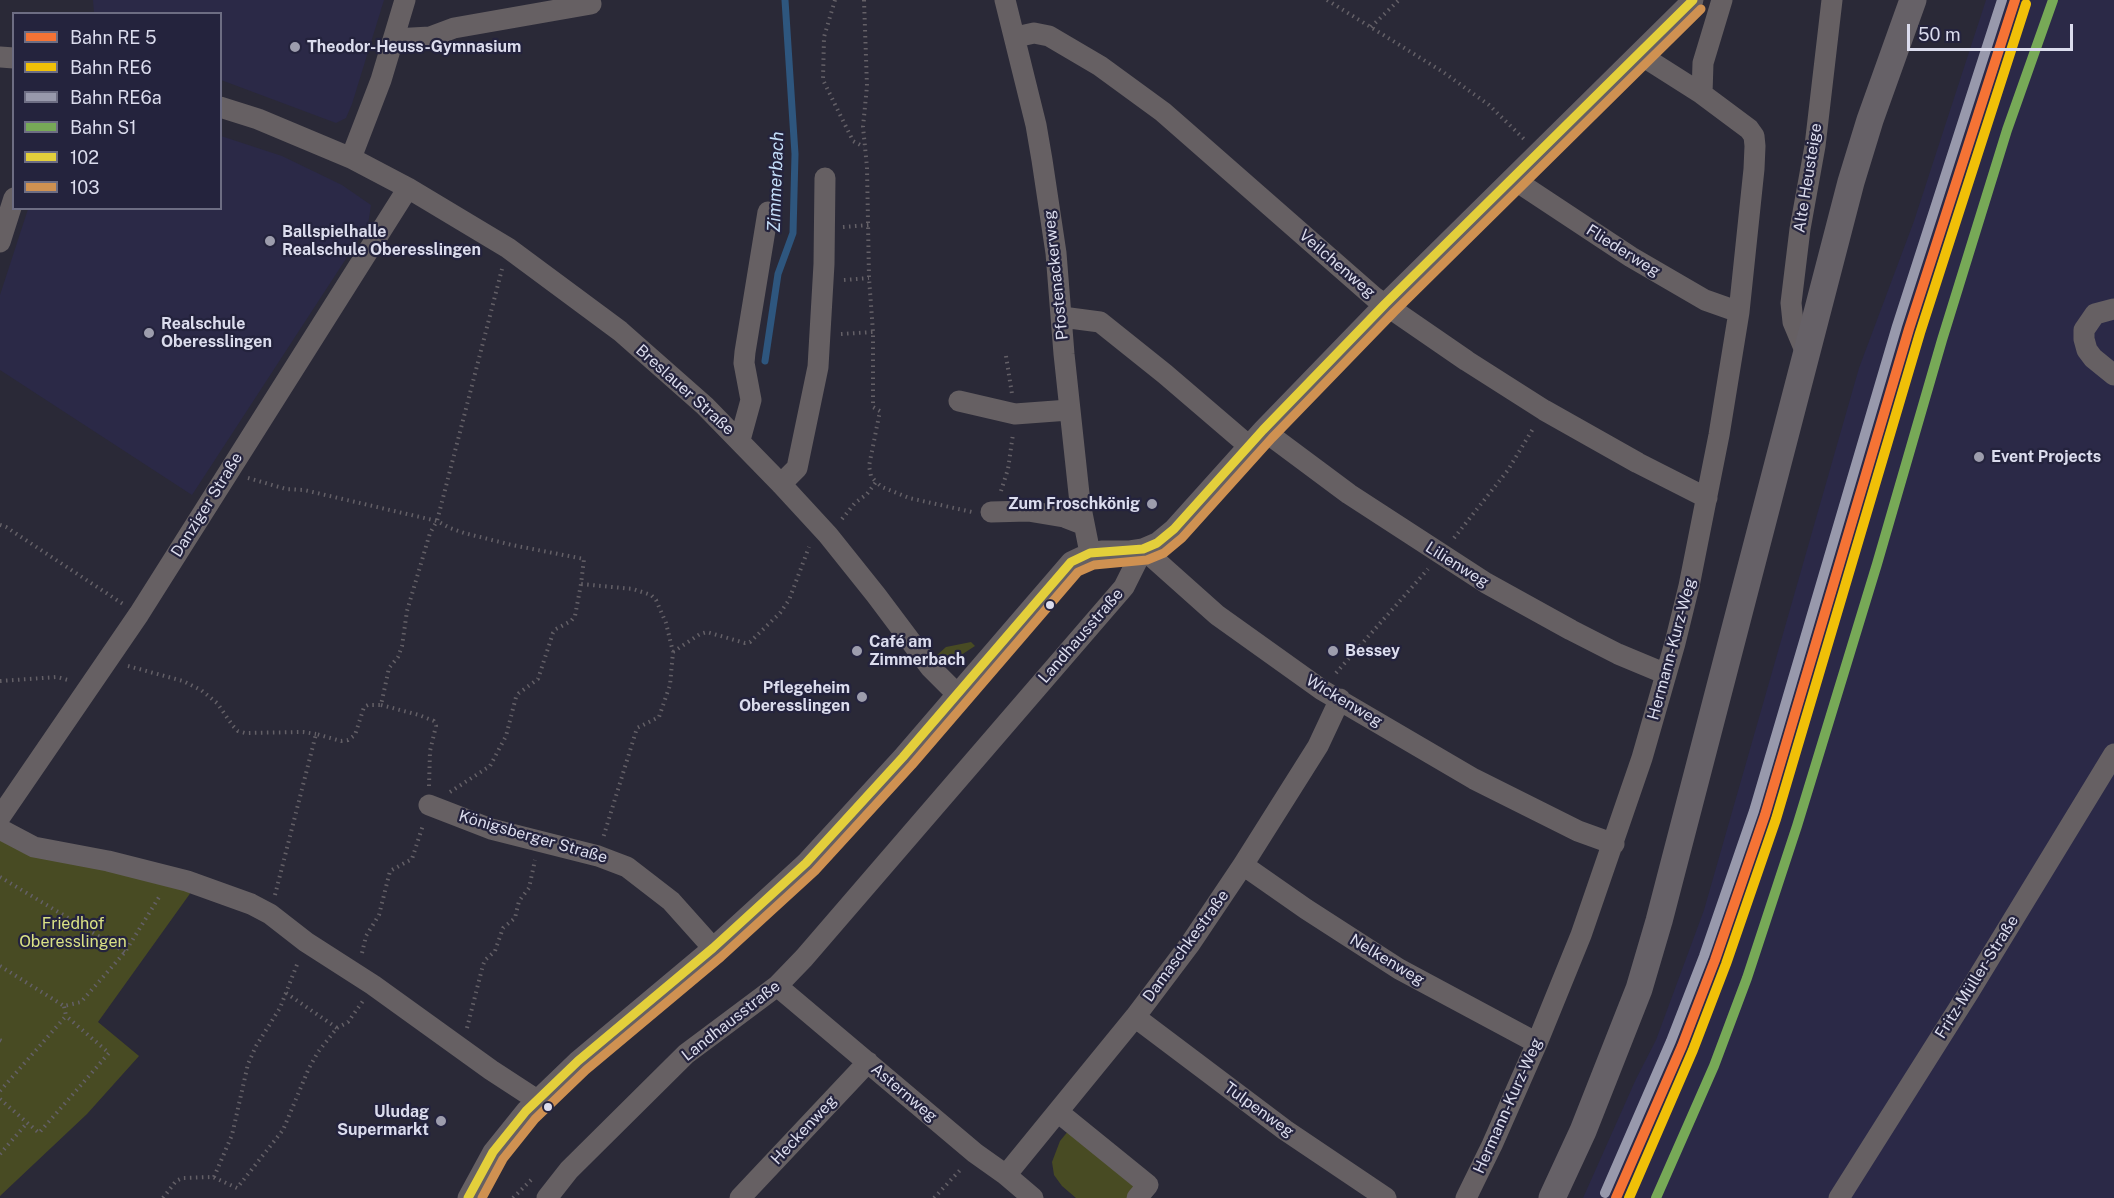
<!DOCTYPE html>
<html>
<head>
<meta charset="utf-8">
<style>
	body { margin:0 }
	#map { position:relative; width:2114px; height:1198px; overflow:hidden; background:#2a2937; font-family:"Public Sans",sans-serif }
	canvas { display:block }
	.legend { position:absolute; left:12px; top:12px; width:210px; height:198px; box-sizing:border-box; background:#24233d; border:2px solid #6d6d83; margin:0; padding:8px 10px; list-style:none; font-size:18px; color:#dbdced }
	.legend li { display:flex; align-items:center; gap:12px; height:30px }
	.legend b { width:30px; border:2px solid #6d6d83 }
	.scale { position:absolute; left:1907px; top:24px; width:166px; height:27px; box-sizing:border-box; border:3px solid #dbdced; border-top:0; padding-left:8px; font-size:18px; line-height:21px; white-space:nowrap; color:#dbdced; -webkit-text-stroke:4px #24233d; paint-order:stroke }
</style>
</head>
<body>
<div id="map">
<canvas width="2114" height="1198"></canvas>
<ul class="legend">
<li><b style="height:8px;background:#f57335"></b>Bahn RE 5</li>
<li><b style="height:8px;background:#f0c008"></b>Bahn RE6</li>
<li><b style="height:8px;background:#9899ac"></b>Bahn RE6a</li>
<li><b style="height:8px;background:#77a957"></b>Bahn S1</li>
<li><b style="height:8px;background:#e3cf3b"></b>102</li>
<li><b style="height:8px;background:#cf9151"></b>103</li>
</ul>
<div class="scale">50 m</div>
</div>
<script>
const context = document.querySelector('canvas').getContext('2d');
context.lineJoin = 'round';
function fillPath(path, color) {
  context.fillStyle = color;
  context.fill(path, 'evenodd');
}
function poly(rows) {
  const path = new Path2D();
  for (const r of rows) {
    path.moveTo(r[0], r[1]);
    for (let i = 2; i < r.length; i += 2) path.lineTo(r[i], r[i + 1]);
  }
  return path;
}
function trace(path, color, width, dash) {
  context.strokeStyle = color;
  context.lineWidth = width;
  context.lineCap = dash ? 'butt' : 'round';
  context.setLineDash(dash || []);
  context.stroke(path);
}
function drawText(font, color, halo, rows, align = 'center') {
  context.font = font + ' "Public Sans",sans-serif';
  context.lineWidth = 4.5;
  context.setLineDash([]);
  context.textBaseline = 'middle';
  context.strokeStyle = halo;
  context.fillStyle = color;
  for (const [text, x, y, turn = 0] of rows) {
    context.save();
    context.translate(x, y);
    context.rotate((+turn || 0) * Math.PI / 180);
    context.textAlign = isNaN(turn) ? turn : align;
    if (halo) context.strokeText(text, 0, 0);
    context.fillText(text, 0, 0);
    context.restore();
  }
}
const built = poly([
	[93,0,384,0,352,104,346,118,336,123,221,80,220,14,94,13],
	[1986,0,2114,0,2114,1198,1583,1198,1636,1079,1656,1040,1704,910,1859,368,1914,221],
	[221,136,282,156,342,185,371,205,368,225,192,495,0,370,0,295,28,209,220,208]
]);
const green = poly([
	[971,642,975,646,958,657,944,660,936,656,946,647],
	[0,833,194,888,98,1022,139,1056,87,1114,0,1196],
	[1069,1130,1135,1184,1130,1198,1076,1198,1062,1186,1054,1175,1052,1162,1060,1141]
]);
const stream = poly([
	[765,361,778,274,793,233,795,154,785,0]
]);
const path = poly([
	[835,0,824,37,823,80,853,141,864,147],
	[864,0,867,86,863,127,867,167,869,278,873,332,873,407,880,411,869,466,871,476,876,482],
	[1327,0,1443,72,1489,105,1524,139],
	[1371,27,1399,0],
	[843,227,869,225],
	[844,280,869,278],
	[841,334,873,332],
	[1006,356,1012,394],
	[248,478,286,489,304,490,437,521,450,528,464,533,512,545,584,559,581,584,633,589,651,595,656,600,666,623,673,652,670,685,659,717,637,728,603,838],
	[1001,491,1008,469,1013,434],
	[842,519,855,503,867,494,876,482,882,487,909,498,972,512],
	[0,525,6,527,123,604],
	[1454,538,1508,470,1534,427],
	[673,652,700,634,707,632,745,643,750,642,780,613,789,600,809,547],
	[128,666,183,681,201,690,217,703,233,726,238,731,245,733,303,732,316,734],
	[1336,673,1428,569],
	[0,681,57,677,68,680],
	[381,705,419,715,434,721,436,726,430,751,429,786],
	[450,792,490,766,506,736,516,697,519,693,538,679,553,633,556,629,571,621,575,616,581,584],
	[0,877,125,952],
	[275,895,316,734,341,741,348,740,355,735,364,707,368,705,381,705,389,668,398,657,402,646,407,611,430,533,437,521,502,269],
	[362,953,366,936,379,915,390,871,412,859,423,825],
	[0,966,64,1006,81,1002,125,952,161,894],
	[337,1028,348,1022,363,1001],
	[467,1028,483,965,485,960,495,951,503,928,515,918,519,901,529,888,535,860],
	[0,1040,2,1041],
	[0,1091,66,1016,64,1006],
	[0,1099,39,1133,109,1053,66,1016],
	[0,1154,27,1123],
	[214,1177,232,1135,248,1064,256,1046,280,1008,298,962],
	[163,1198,176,1181,182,1178,213,1177,237,1188,283,1130,309,1068,318,1052,337,1028,286,993],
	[513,1198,533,1178],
	[934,1198,962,1168]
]);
const minor = poly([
	[1005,0,1036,125,1042,160,1056,253,1064,354,1080,503,1090,553],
	[1016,37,1034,33,1049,36,1100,66,1163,112,1374,297,1467,361,1544,410,1638,463,1707,498],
	[394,39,430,37,454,28,591,4],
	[1639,54,1702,94],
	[0,57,14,58],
	[220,107,258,119,351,158,408,188,508,248,620,331,705,406,781,484,828,535,876,595,930,667,956,693],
	[351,158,381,80,405,0],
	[1513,179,1631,257,1705,300,1739,312],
	[0,242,14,198],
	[2114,309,2095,314,2084,330,2084,339,2087,350,2093,358,2114,375],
	[1062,317,1100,322,1165,374,1249,446],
	[1806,353,1793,322,1791,303,1800,229,1815,146,1832,0],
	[959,401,1015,414,1069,410],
	[1263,430,1349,494,1486,583,1571,630,1618,654,1666,674],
	[740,440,751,400,744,363,745,352,768,212],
	[781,484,797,468,818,367,824,264,825,178],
	[991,512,1028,511,1064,517,1082,524],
	[1143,549,1217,615,1322,690,1474,779,1578,831,1614,844],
	[429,805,491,829,598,856,627,867,671,901,713,948],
	[0,817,139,614,408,188],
	[0,829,34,847,108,861,187,881,251,904,270,914,306,942,373,985,491,1070,537,1100],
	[1243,865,1306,909,1399,969,1537,1043],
	[777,986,975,1153,1006,1175,1033,1198],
	[1135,1017,1285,1130,1386,1198],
	[1058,1112,1148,1185,1137,1198],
	[1006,1175,1135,1017,1190,944,1243,865,1318,746,1340,699],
	[468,1198,493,1152,526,1111,578,1061,713,948,806,863,903,757,1071,562,1090,553,1103,551,1130,551,1143,549,1157,543,1174,529,1263,430,1385,304,1693,0],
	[547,1198,569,1170,686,1054,777,986,804,958,1124,587,1143,549],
	[740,1198,868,1062],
	[1466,1198,1492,1145,1537,1043,1581,935,1642,758,1675,643,1689,586,1719,435,1739,312,1754,169,1755,146,1754,136,1749,129,1702,94,1703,63,1722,0],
	[1839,1198,1969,992,2114,754]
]);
const major = poly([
	[1552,1198,1583,1131,1639,989,1659,921,1851,182,1870,120,1913,0]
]);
const bus1 = poly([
	[468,1198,493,1152,526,1111,578,1061,713,948,806,863,903,757,1071,562,1090,553,1143,549,1157,543,1174,529,1263,430,1385,304,1693,0]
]);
const bus2 = poly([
	[482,1198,503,1159,535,1119,586,1070,721,957,815,871,912,765,1078,572,1094,565,1147,560,1164,553,1182,538,1272,438,1394,312,1701,9]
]);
const rail1 = poly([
	[1616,1198,1682,1046,1715,960,1765,815,1909,329,2015,0]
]);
const rail2 = poly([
	[1629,1198,1693,1050,1726,964,1776,819,1920,333,2026,4]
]);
const rail3 = poly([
	[1605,1193,1671,1041,1704,956,1754,811,1897,326,2002,0]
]);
const rail4 = poly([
	[1656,1198,1714,1066,1747,978,1797,826,1877,564,1942,340,2007,130,2053,0]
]);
const markers = [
	[295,47,6,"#9d9dad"],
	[270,241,6,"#9d9dad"],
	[149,333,6,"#9d9dad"],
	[1979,457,6,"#9d9dad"],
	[1152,504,6,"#9d9dad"],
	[1050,605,5,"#dbdced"],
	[857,651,6,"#9d9dad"],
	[1333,651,6,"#9d9dad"],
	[862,697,6,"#9d9dad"],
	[548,1107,5,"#dbdced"],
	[441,1121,6,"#9d9dad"]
];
const poiNames = [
	["Theodor-Heuss-Gymnasium",307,47],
	["Ballspielhalle",282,232],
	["Realschule Oberesslingen",282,250],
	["Realschule",161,324],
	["Oberesslingen",161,342],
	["Event Projects",1991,457],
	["Zum Froschkönig",1140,504,"right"],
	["Café am",869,642],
	["Zimmerbach",869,660],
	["Bessey",1345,651],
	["Pflegeheim",850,688,"right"],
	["Oberesslingen",850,706,"right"],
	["Uludag",429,1112,"right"],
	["Supermarkt",429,1130,"right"]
];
const streetNames = [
	["Alte Heusteige",1808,178,-81],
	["Fliederweg",1623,251,32],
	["Veilchenweg",1337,264,41],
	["Pfostenackerweg",1056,275,-96],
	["Breslauer Straße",685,390,42],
	["Danziger Straße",207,505,-58],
	["Lilienweg",1457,565,32],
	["Landhausstraße",1081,636,-49],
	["Hermann-Kurz-Weg",1672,649,-75],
	["Wickenweg",1344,701,31],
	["Königsberger Straße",533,837,16],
	["Damaschkestraße",1186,946,-54],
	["Nelkenweg",1387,960,31],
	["Fritz-Müller-Straße",1977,977,-58],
	["Landhausstraße",731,1021,-38],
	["Asternweg",904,1093,40],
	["Hermann-Kurz-Weg",1508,1106,-66],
	["Tulpenweg",1259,1110,36],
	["Heckenweg",804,1130,-47]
];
const parkNames = [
	["Friedhof",73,924],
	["Oberesslingen",73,942]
];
const waterNames = [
	["Zimmerbach",776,182,-88]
];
fillPath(built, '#2b2947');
fillPath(green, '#484b23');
trace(stream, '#2e567e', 7);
trace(path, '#646067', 4, [1.5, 4.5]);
trace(minor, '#666063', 21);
trace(major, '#666167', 27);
trace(bus1, '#e3cf3b', 9);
trace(bus2, '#cf9151', 9);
trace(rail1, '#f57335', 10);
trace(rail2, '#f0c008', 10);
trace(rail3, '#9899ac', 10);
trace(rail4, '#77a957', 10);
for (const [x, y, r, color] of markers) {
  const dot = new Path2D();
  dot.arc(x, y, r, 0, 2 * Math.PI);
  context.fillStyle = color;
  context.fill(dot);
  trace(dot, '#24233d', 2);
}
drawText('bold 16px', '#dbdced', '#24233d', poiNames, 'left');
drawText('16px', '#dbdced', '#24233d', streetNames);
drawText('16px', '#dae185', '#24233d', parkNames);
drawText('italic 18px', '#c3ddf8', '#24233d', waterNames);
</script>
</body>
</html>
